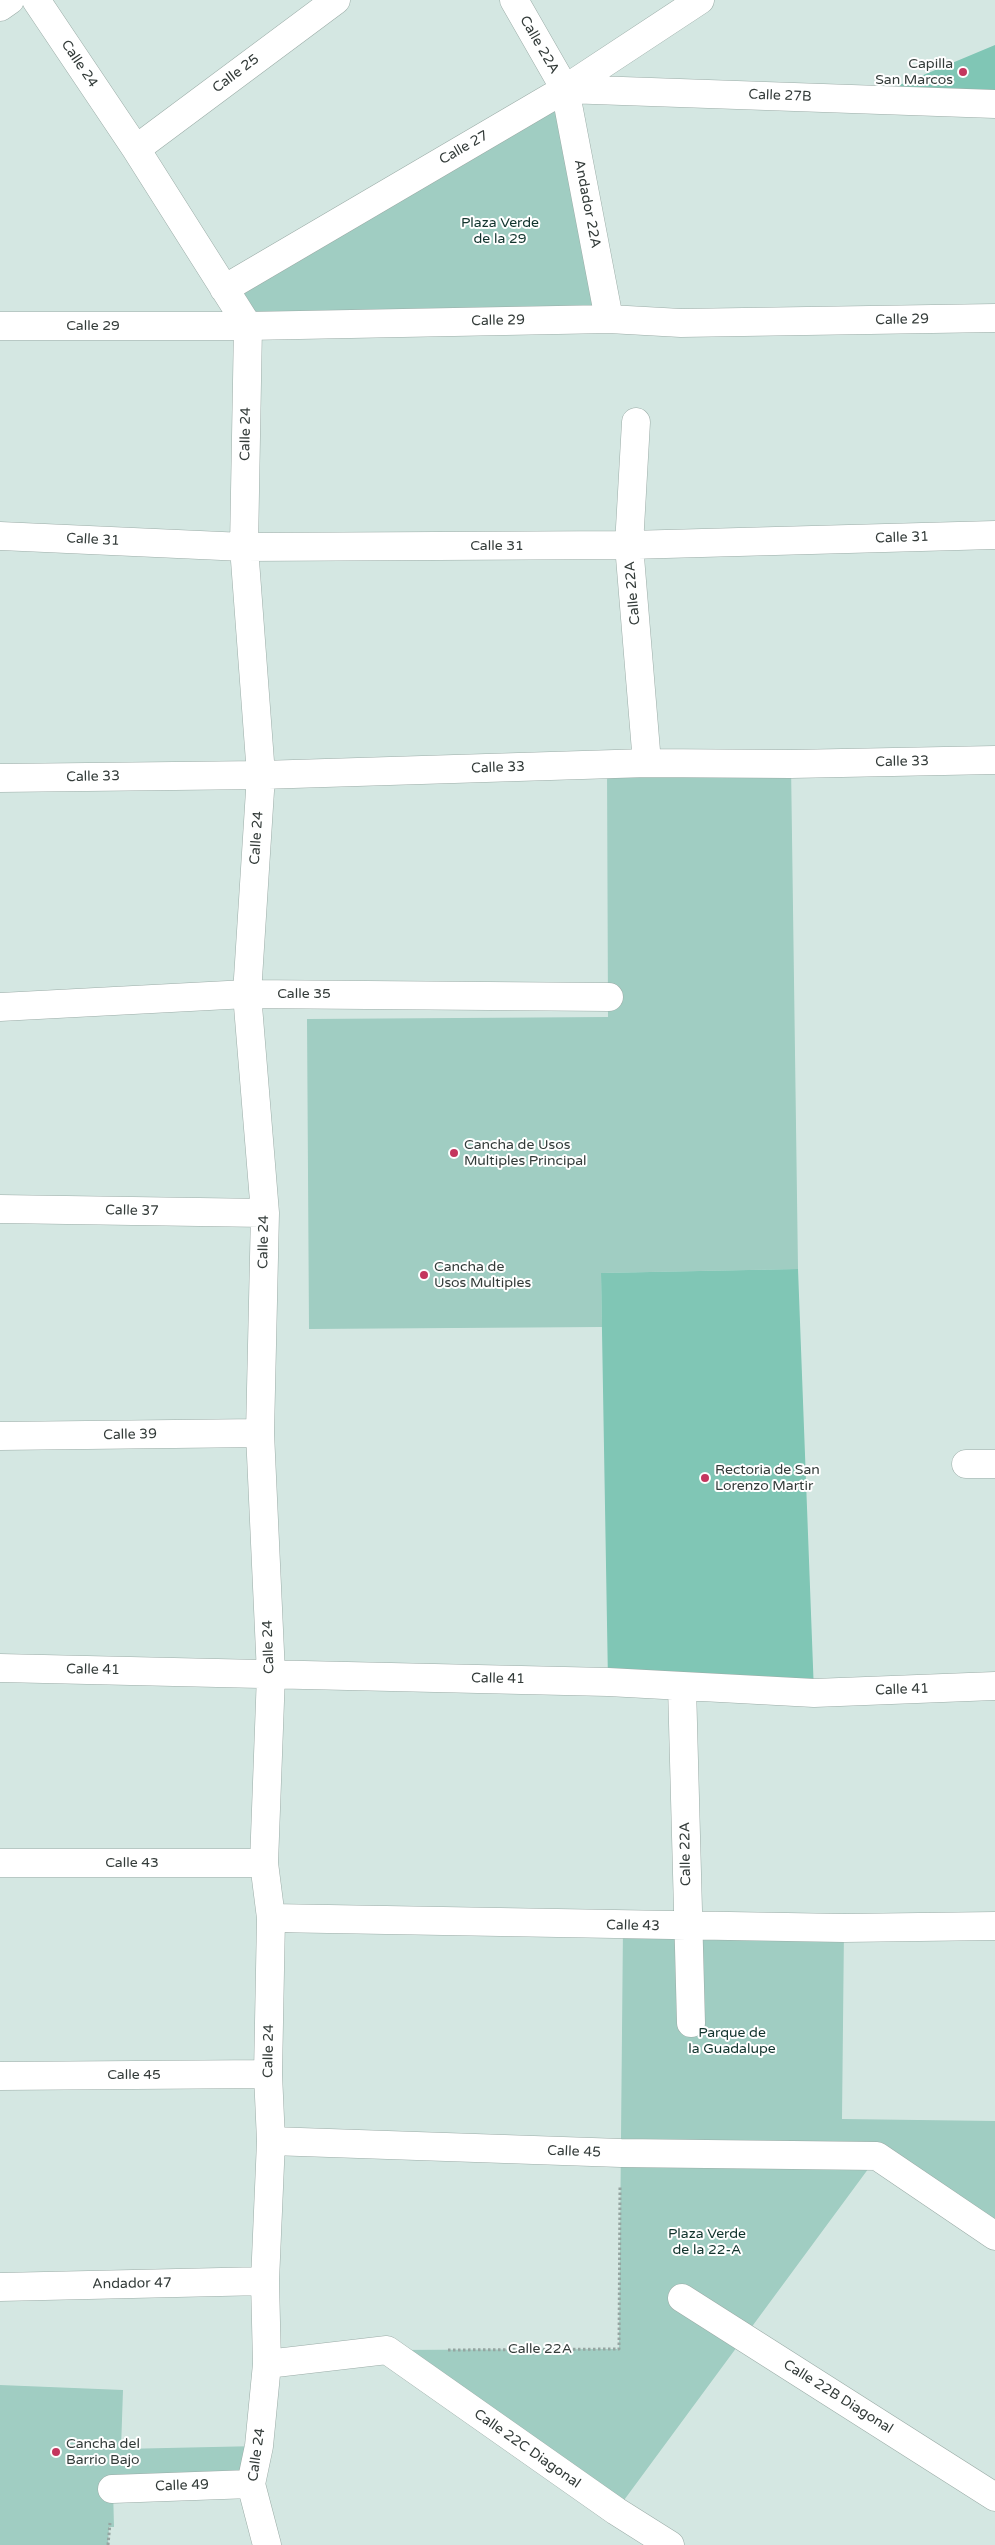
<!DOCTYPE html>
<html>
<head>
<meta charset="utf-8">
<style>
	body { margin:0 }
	canvas { display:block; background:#d4e7e2 }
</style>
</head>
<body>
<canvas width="995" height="2545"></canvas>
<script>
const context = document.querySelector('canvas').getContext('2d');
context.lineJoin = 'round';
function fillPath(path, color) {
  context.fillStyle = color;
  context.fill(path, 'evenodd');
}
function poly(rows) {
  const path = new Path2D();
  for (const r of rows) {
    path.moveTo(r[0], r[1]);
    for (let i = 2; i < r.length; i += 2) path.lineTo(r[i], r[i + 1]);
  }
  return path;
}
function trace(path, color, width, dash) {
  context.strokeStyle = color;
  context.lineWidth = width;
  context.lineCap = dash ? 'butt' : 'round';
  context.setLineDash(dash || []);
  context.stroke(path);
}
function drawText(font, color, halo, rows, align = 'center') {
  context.font = font + ' "Varela Round",sans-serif';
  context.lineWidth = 4;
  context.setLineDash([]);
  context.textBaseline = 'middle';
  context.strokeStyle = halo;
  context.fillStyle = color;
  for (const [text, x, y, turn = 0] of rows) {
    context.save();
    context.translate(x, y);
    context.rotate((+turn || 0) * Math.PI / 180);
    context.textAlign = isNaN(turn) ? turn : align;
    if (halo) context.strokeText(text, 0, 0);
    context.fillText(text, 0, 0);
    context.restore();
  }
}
const green = poly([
	[565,89,609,319,248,326,224,289],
	[791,764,798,1269,601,1273,602,1327,309,1329,307,1019,608,1017,607,765],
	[623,1926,844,1928,842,2119,995,2121,995,2236,877,2157,616,2511,387,2350,619,2349],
	[0,2385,123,2390,121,2449,259,2446,251,2484,113,2489,114,2527,109,2527,108,2545,0,2545]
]);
const building = poly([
	[995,45,995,103,866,99],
	[798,1269,814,1693,608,1682,601,1273]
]);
const path = poly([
	[448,2350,619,2349,620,2186],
	[108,2545,110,2523]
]);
const street = poly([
	[36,0,136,149,248,326,244,547,261,775,247,994,265,1213,260,1433,271,1674,264,1863,271,1918,268,2074,271,2141,265,2281,267,2364,259,2446,251,2484,267,2545],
	[514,0,565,89,609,319],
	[0,7,10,0],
	[565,89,995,104],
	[136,149,336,0],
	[224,289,565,89,700,0],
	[0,326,248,326,609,319,681,323,995,318],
	[636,422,629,545,647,763],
	[0,536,244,547,629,545,995,535],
	[0,778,261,775,647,763,791,764,995,760],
	[0,1007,247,994,609,997],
	[0,1209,265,1213],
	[0,1436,260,1433],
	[966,1464,995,1464],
	[0,1668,608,1682,814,1693,995,1686],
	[682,1686,691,2023],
	[0,1863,264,1863],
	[271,1918,844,1928,995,1926],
	[0,2076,268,2074],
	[271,2141,621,2153,877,2156,995,2236],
	[0,2287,265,2281],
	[682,2298,995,2497],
	[267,2364,387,2350,616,2511,670,2545],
	[112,2489,251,2484]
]);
const markers = [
	[963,72,5,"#c4365e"],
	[454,1153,5,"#c4365e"],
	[424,1275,5,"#c4365e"],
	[705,1478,5,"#c4365e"],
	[56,2452,5,"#c4365e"]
];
const streetNames = [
	["Calle 22A",539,45,60],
	["Calle 24",79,64,56],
	["Calle 25",236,74,-37],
	["Calle 27B",780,96,2],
	["Calle 27",464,148,-30],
	["Andador 22A",587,204,79],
	["Calle 29",902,320,-1],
	["Calle 29",498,321,-1],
	["Calle 29",93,326],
	["Calle 24",246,434,-89],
	["Calle 31",902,538,-2],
	["Calle 31",93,540,3],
	["Calle 31",497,546],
	["Calle 22A",633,593,-95],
	["Calle 33",902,762,-1],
	["Calle 33",498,768,-2],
	["Calle 33",93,777,-1],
	["Calle 24",257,838,-86],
	["Calle 35",304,994],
	["Calle 37",132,1211,1],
	["Calle 24",264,1242,-89],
	["Calle 39",130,1435,-1],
	["Calle 24",269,1647,-92],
	["Calle 41",93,1670,1],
	["Calle 41",498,1679,1],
	["Calle 41",902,1690,-2],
	["Calle 22A",686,1854,-91],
	["Calle 43",132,1863],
	["Calle 43",633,1926,1],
	["Calle 24",269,2051,-89],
	["Calle 45",134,2075],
	["Calle 45",574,2152,2],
	["Andador 47",132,2284,-1],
	["Calle 22A",540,2349],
	["Calle 22B Diagonal",838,2397,32],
	["Calle 22C Diagonal",527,2449,35],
	["Calle 24",257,2455,-82],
	["Calle 49",182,2486,-2]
];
const poiNames = [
	["Capilla",953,64,"right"],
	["San Marcos",953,80,"right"],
	["Cancha de Usos",464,1145],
	["Multiples Principal",464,1161],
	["Cancha de",434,1267],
	["Usos Multiples",434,1283],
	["Rectoria de San",715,1470],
	["Lorenzo Martir",715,1486],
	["Cancha del",66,2444],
	["Barrio Bajo",66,2460]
];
const parkNames = [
	["Plaza Verde",500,223],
	["de la 29",500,239],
	["Parque de",732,2033],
	["la Guadalupe",732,2049],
	["Plaza Verde",707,2234],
	["de la 22-A",707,2250]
];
fillPath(green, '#a0cdc2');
fillPath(building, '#80c6b5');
trace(street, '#9baca7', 29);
trace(path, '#96a5a1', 3, [2.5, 2.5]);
trace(street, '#fff', 28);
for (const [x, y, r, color] of markers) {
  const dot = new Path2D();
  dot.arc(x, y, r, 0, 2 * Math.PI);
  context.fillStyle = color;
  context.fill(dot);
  trace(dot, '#fff', 2);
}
drawText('14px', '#333b39', '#fff', streetNames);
drawText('14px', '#333b39', '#fff', poiNames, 'left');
drawText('14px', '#11342d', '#fff', parkNames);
</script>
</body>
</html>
